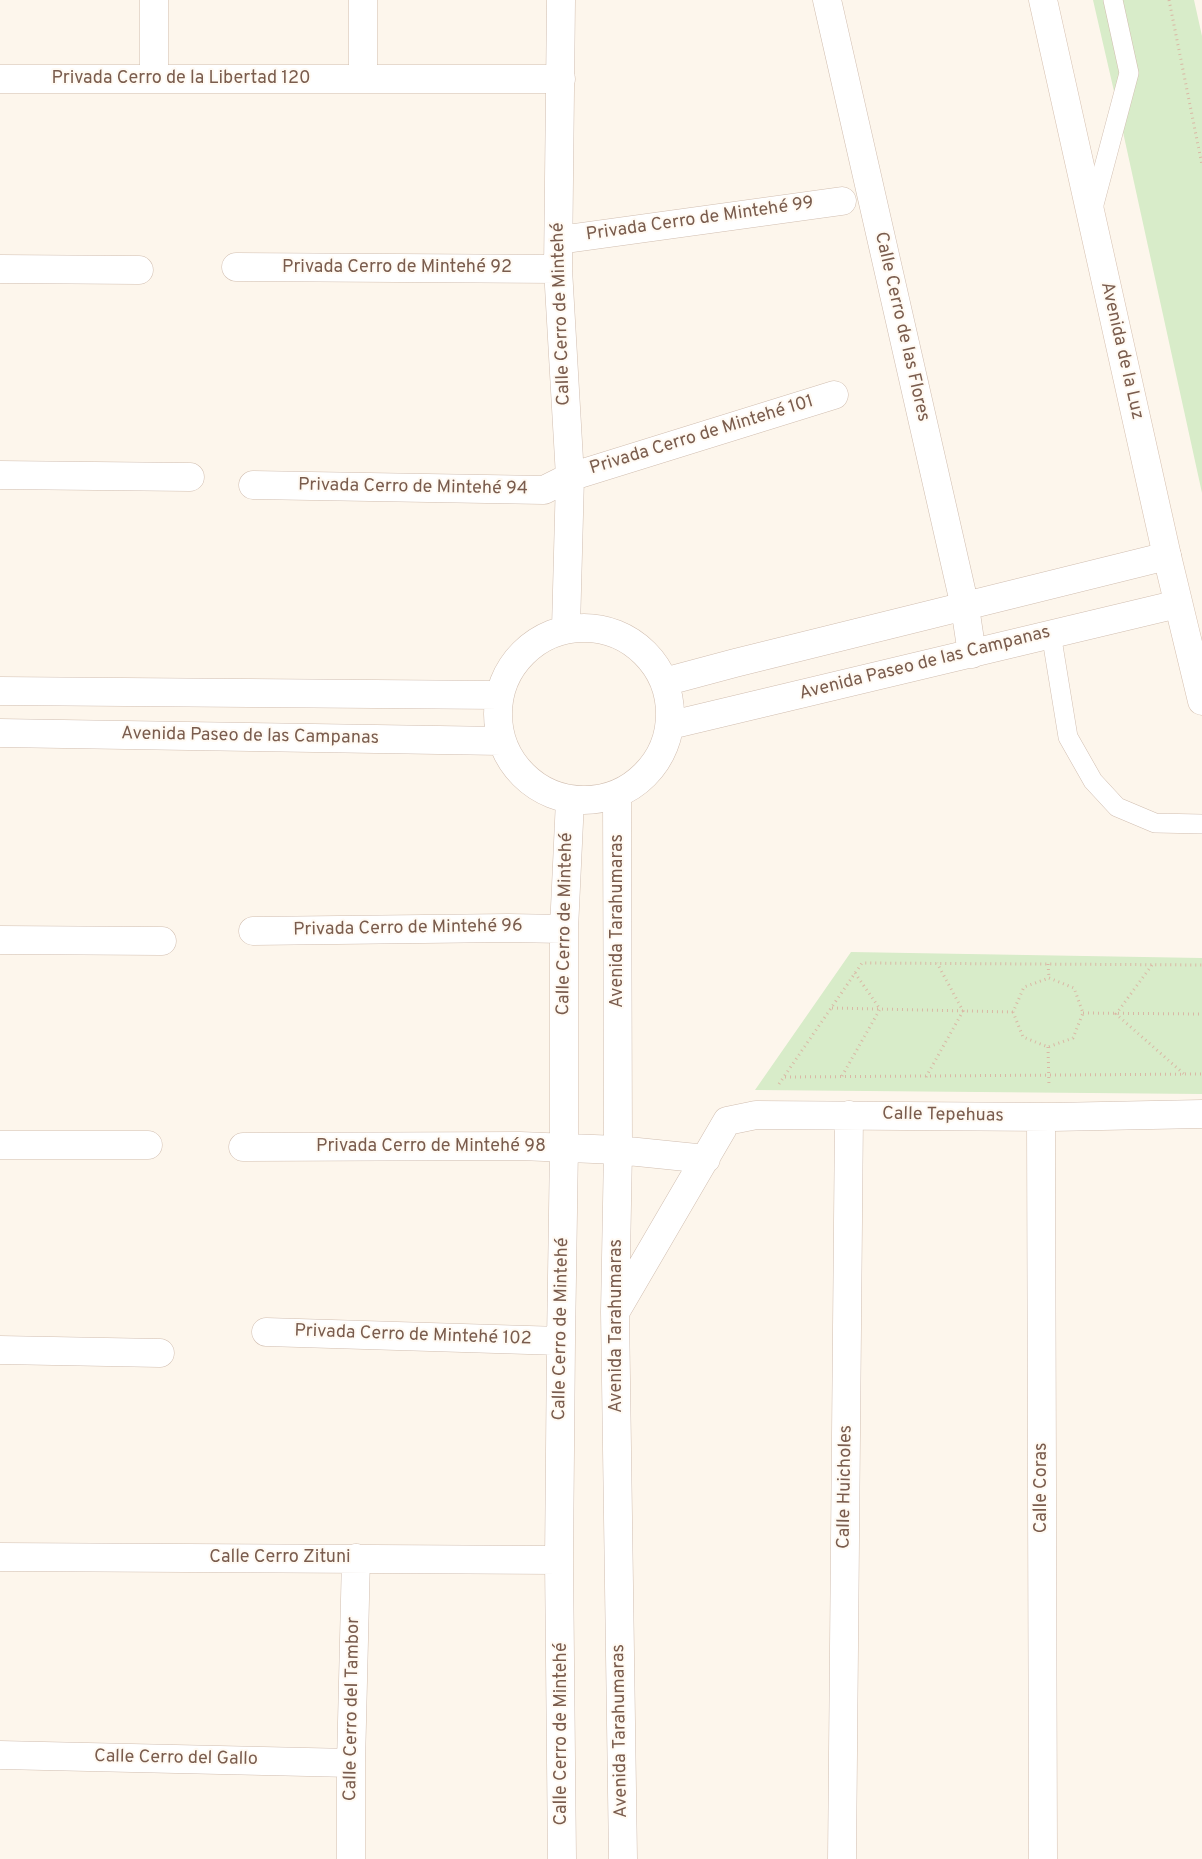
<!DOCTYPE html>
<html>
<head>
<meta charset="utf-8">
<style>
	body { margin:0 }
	canvas { display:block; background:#fdf6ec }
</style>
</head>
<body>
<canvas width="1202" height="1859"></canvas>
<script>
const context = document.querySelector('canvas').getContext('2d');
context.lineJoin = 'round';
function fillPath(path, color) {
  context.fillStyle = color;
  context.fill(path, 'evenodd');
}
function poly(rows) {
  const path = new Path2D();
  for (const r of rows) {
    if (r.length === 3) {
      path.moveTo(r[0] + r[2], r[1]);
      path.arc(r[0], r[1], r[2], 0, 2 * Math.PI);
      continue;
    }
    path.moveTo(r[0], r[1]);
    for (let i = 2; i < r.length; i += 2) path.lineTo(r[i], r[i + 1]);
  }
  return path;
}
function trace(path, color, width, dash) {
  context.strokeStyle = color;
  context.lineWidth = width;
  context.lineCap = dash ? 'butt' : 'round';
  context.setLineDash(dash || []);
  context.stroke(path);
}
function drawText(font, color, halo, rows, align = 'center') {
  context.font = font + ' Overpass,sans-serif';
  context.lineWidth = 4;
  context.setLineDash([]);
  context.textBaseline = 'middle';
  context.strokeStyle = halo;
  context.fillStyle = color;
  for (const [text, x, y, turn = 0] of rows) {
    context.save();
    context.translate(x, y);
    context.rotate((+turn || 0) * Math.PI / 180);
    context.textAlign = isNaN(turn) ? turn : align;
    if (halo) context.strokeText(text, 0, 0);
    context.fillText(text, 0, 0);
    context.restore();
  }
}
const green = poly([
	[1093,0,1194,0,1202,36,1202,493,1116,100],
	[851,952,1202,958,1202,1094,755,1090]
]);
const path = poly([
	[1169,0,1202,165],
	[1048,964,1049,978],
	[1152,965,1116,1014,1184,1074],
	[1049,978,1074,988,1083,1013,1073,1038,1048,1047,1023,1037,1013,1012,1024,987,1049,978],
	[832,1008,1013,1012],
	[1083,1013,1202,1014],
	[1048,1047,1049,1087],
	[842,1076,880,1009,855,973],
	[785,1077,1202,1074],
	[926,1077,963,1011,937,963],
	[779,1084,862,963,1202,965]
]);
const lane = poly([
	[1092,212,1129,73,1113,0],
	[1051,633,1068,737,1093,781,1117,807,1155,823,1202,824]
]);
const street = poly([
	[561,0,558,269,570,477,566,628],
	[827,0,965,607,972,654],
	[154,78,154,0],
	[0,79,561,79],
	[363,79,363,0],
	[559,240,842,201],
	[236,267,558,269],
	[0,269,139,270],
	[0,475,190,477],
	[253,485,544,490,570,477,834,395],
	[584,714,86],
	[664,682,735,663,1167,556],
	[0,691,499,695],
	[671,725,1178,604],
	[0,733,501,741],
	[617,794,618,1150,615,1312,623,1859],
	[253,931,508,928,564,929],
	[0,940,162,941],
	[1041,1117,1043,1859],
	[0,1145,148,1145],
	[243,1147,520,1146,618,1150,706,1159],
	[616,1311,727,1121,756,1115,1052,1117,1202,1114],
	[266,1332,561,1341],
	[0,1350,160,1353],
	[0,1557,559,1560],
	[0,1755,351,1763],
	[351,1859,351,1763,356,1558],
	[562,1859,559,1560,561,1341,564,1147,564,929,570,800],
	[842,1859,849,1115]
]);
const secondary = poly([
	[1043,0,1167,556,1202,701]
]);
const streetNames = [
	["Privada Cerro de la Libertad 120",181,79],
	["Privada Cerro de Mintehé 99",700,220,-8],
	["Privada Cerro de Mintehé 92",397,268],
	["Calle Cerro de Mintehé",562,314,-92],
	["Calle Cerro de las Flores",901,327,77],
	["Avenida de la Luz",1121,351,77],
	["Privada Cerro de Mintehé 101",702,436,-17],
	["Privada Cerro de Mintehé 94",413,488,1],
	["Avenida Paseo de las Campanas",925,664,-14],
	["Avenida Paseo de las Campanas",250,737,1],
	["Avenida Tarahumaras",618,921,-90],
	["Calle Cerro de Mintehé",566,924,-89],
	["Privada Cerro de Mintehé 96",408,929,-1],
	["Calle Tepehuas",943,1116,1],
	["Privada Cerro de Mintehé 98",431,1147],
	["Avenida Tarahumaras",617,1326,-90],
	["Calle Cerro de Mintehé",562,1329,-89],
	["Privada Cerro de Mintehé 102",413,1336,2],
	["Calle Huicholes",846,1487,-89],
	["Calle Coras",1042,1488,-90],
	["Calle Cerro Zituni",280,1558],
	["Calle Cerro del Tambor",353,1709,-89],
	["Avenida Tarahumaras",621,1731,-91],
	["Calle Cerro de Mintehé",562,1734,-90],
	["Calle Cerro del Gallo",176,1759,1]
];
fillPath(green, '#d8ecc9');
trace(lane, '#d1beb0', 20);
trace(street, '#d1beb0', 29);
trace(secondary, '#d6c0b0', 29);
trace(path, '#d9b8a5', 3, [1, 4]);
trace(lane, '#fff', 19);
trace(street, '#fff', 28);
trace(secondary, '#fff', 28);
drawText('18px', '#7a5c4d', '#fffaf3', streetNames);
</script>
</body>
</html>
